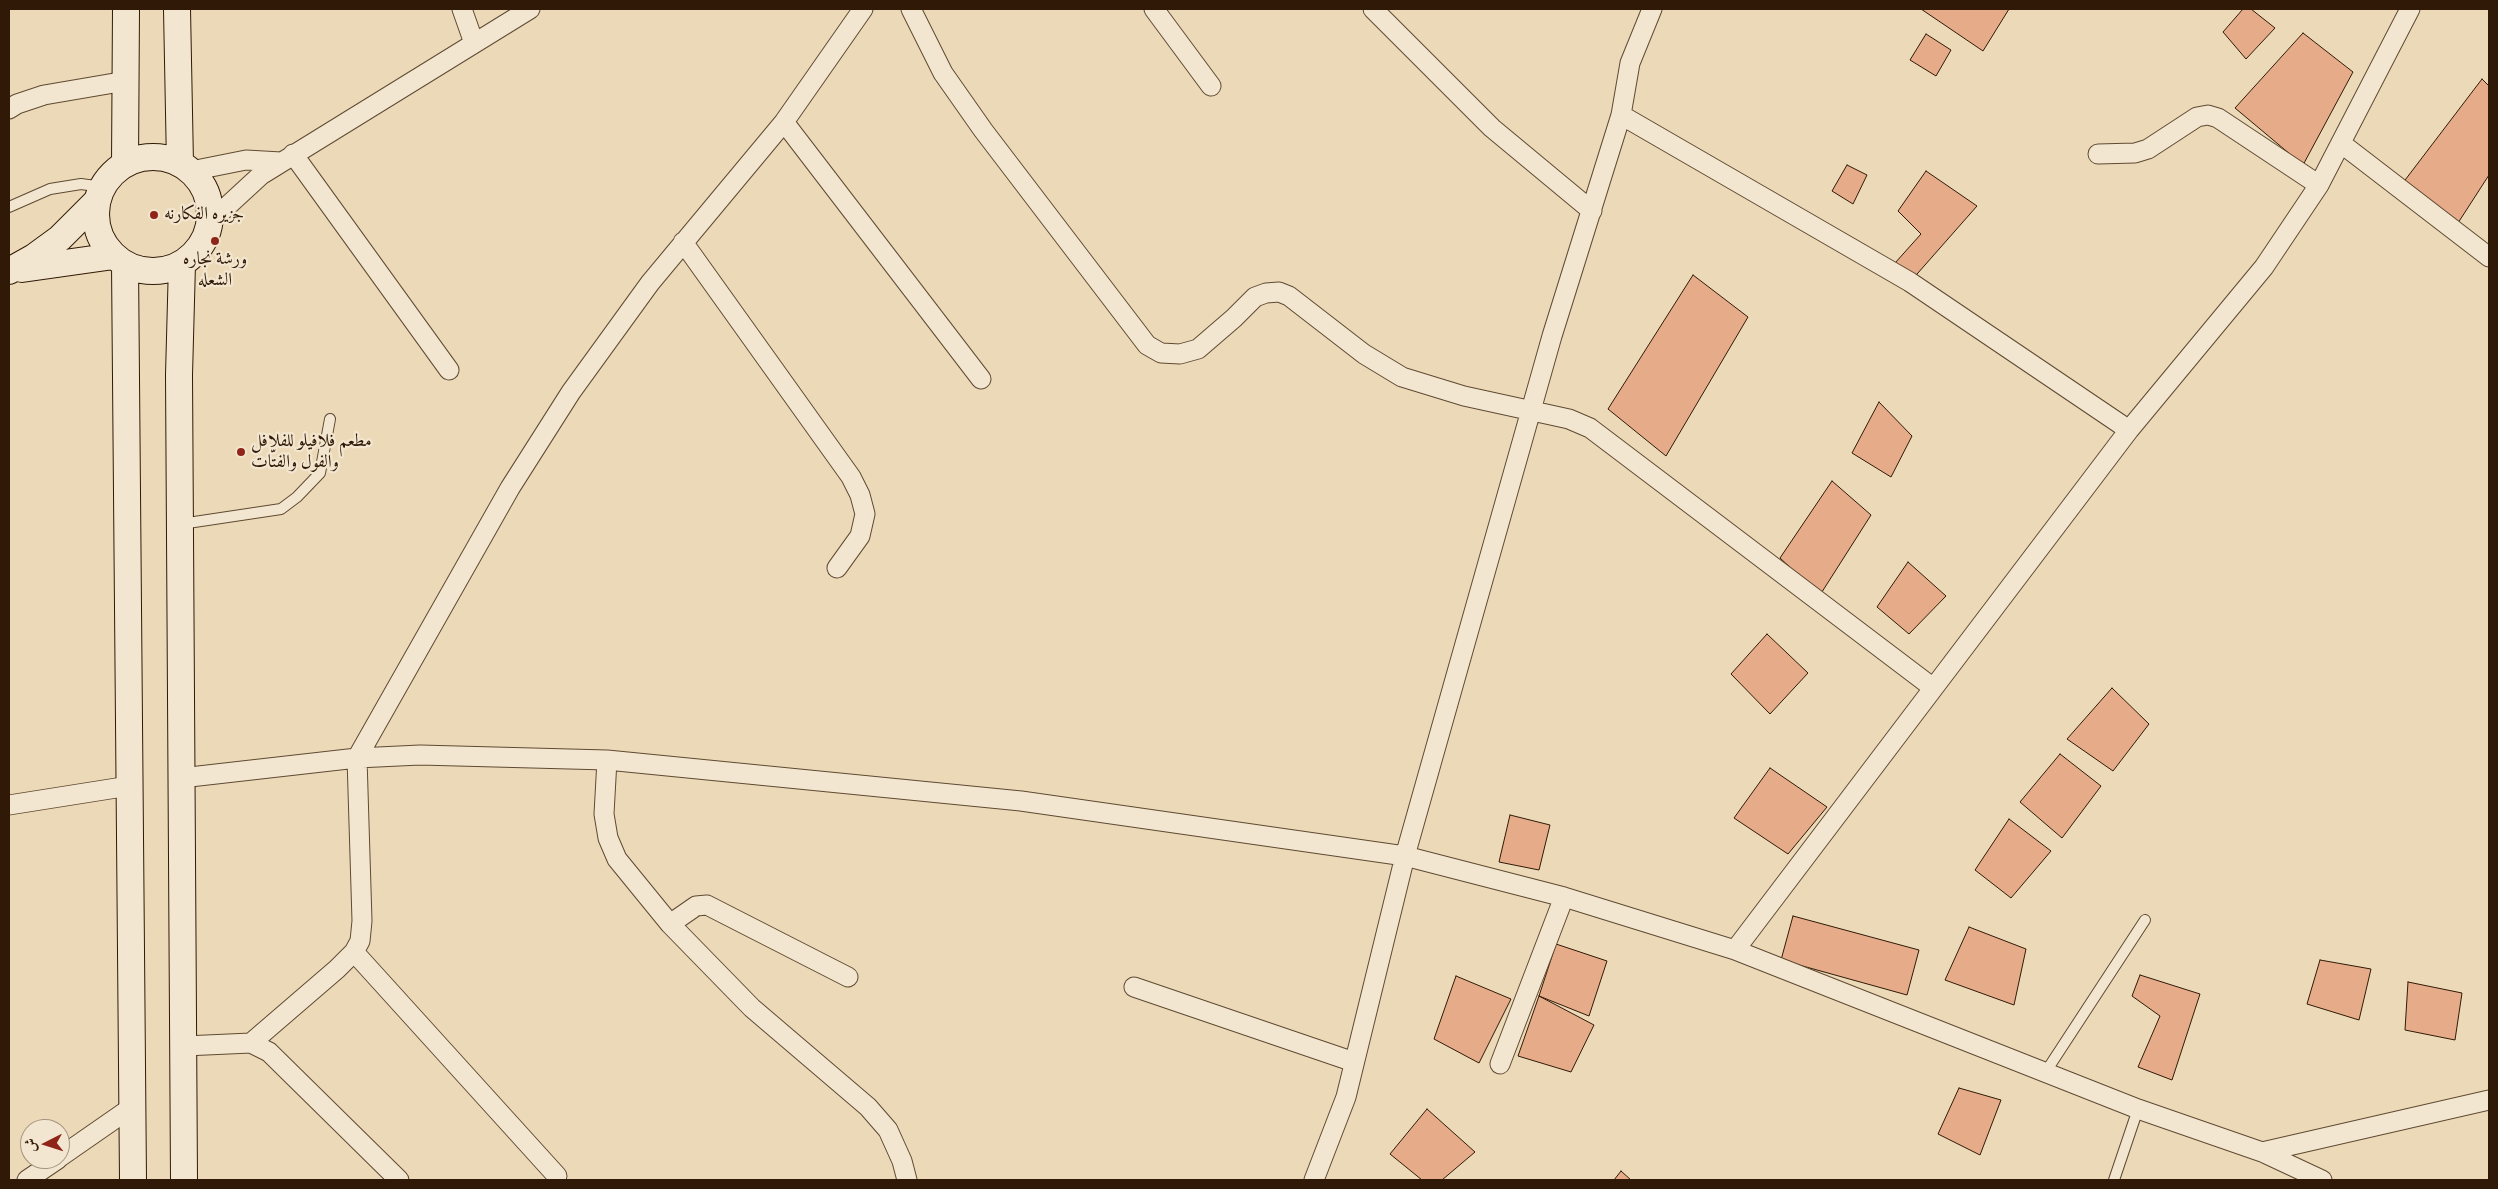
<!DOCTYPE html>
<html>
<head>
<meta charset="utf-8">
<style>
	body { margin:0 }
	#map { position:relative; width:2498px; height:1189px; overflow:hidden; background:#ecd9b7; font-family:Alegreya,Amiri,serif }
	canvas { display:block }
	.frame { position:absolute; inset:0; border:10px solid #301a07; pointer-events:none }
	.north { position:absolute; left:20px; top:1119px; width:50px; height:50px; box-sizing:border-box; background:#f3e6d0; border:1px solid #a59480; border-radius:50%; rotate:265deg; font-size:14px; font-weight:700; line-height:20px; text-align:center; color:#301a07 }
	.north::after { content:''; display:block; margin:auto; width:18px; height:22px; background:#8f2418; clip-path:polygon(50% 0,100% 100%,50% 72%,0 100%) }
</style>
</head>
<body>
<div id="map">
<canvas width="2498" height="1189"></canvas>
<div class="frame"></div>
<div class="north">ش</div>
</div>
<script>
const context = document.querySelector('canvas').getContext('2d');
context.lineJoin = 'round';
function fillPath(path, color) {
  context.fillStyle = color;
  context.fill(path, 'evenodd');
}
function poly(rows) {
  const path = new Path2D();
  for (const r of rows) {
    if (r.length === 3) {
      path.moveTo(r[0] + r[2], r[1]);
      path.arc(r[0], r[1], r[2], 0, 2 * Math.PI);
      continue;
    }
    path.moveTo(r[0], r[1]);
    for (let i = 2; i < r.length; i += 2) path.lineTo(r[i], r[i + 1]);
  }
  return path;
}
function trace(path, color, width, dash) {
  context.strokeStyle = color;
  context.lineWidth = width;
  context.lineCap = dash ? 'butt' : 'round';
  context.setLineDash(dash || []);
  context.stroke(path);
}
function drawText(font, color, halo, rows, align = 'center') {
  context.font = font + ' Alegreya,Amiri,serif';
  context.lineWidth = 4.5;
  context.setLineDash([]);
  context.textBaseline = 'middle';
  context.strokeStyle = halo;
  context.fillStyle = color;
  for (const [text, x, y, turn = 0] of rows) {
    context.save();
    context.translate(x, y);
    context.rotate((+turn || 0) * Math.PI / 180);
    context.textAlign = isNaN(turn) ? turn : align;
    if (halo) context.strokeText(text, 0, 0);
    context.fillText(text, 0, 0);
    context.restore();
  }
}
const building = poly([
	[1921,9,2009,9,1983,51,1921,9],
	[2243,9,2251,9,2275,28,2246,59,2223,32,2243,9],
	[2303,33,2353,72,2303,165,2235,108,2303,33],
	[1926,34,1951,50,1936,76,1910,60,1926,34],
	[2482,79,2489,86,2489,175,2458,223,2399,188,2482,79],
	[1847,165,1867,175,1853,204,1832,191,1847,165],
	[1926,171,1977,206,1910,282,1895,263,1921,234,1898,211,1926,171],
	[1693,275,1748,317,1666,456,1608,409,1693,275],
	[1879,402,1912,436,1891,477,1852,453,1879,402],
	[1832,481,1871,515,1820,595,1780,558,1832,481],
	[1908,562,1946,596,1909,634,1877,607,1908,562],
	[1767,634,1808,673,1770,714,1731,674,1767,634],
	[2112,688,2149,724,2113,771,2067,739,2112,688],
	[2060,754,2101,786,2062,838,2020,802,2060,754],
	[1770,768,1827,807,1788,854,1734,818,1770,768],
	[1510,815,1550,825,1539,870,1499,862,1510,815],
	[2009,819,2051,851,2011,898,1975,870,2009,819],
	[1793,916,1919,950,1907,995,1781,960,1793,916],
	[1969,927,2026,949,2014,1005,1945,980,1969,927],
	[1556,944,1607,961,1589,1016,1539,996,1556,944],
	[2320,960,2371,969,2359,1020,2307,1004,2320,960],
	[2140,975,2200,994,2172,1080,2138,1067,2160,1016,2132,996,2140,975],
	[1456,976,1511,999,1479,1063,1434,1039,1456,976],
	[2408,982,2462,993,2455,1040,2405,1030,2408,982],
	[1539,996,1594,1025,1571,1072,1518,1056,1539,996],
	[1959,1088,2001,1100,1980,1155,1938,1134,1959,1088],
	[1427,1109,1475,1152,1442,1180,1422,1180,1390,1154,1427,1109],
	[1621,1171,1631,1180,1614,1180,1621,1171]
]);
const lane = poly([
	[9,207,50,189,81,184,103,187],
	[181,524,281,509,297,497,320,473,330,419],
	[2045,1073,2145,920],
	[2114,1180,2138,1109]
]);
const street = poly([
	[462,9,474,43],
	[911,9,943,73,983,130,1147,345,1161,353,1180,354,1198,349,1234,318,1255,297,1266,293,1279,292,1289,296,1364,354,1402,377,1464,396,1569,419,1590,428,1932,687],
	[1154,9,1211,86],
	[1373,9,1492,128,1592,211],
	[9,109,17,104,44,95,126,81],
	[1621,115,1910,282,2129,430],
	[784,122,981,379],
	[2342,144,2489,257],
	[293,154,449,370],
	[2098,154,2135,153,2148,149,2197,117,2208,115,2218,118,2319,185],
	[191,171,246,160,281,162],
	[210,222,261,175,530,9],
	[683,242,851,477,860,495,865,514,860,536,837,568],
	[607,760,604,814,608,838,617,859,670,924,752,1008,868,1107,888,1130,902,1161,907,1180],
	[181,778,357,758,420,755,607,760,1021,801,1405,856,1564,897,1735,950,2138,1109,2262,1152,2322,1180],
	[9,805,129,786],
	[670,924,696,906,707,905,848,977],
	[1735,950,2129,430,2264,267,2319,185,2410,9],
	[354,952,557,1176],
	[1134,987,1354,1062],
	[251,1043,337,969,354,952,360,941,362,921,357,758,510,488,571,392,650,283,784,122,863,9],
	[184,1046,251,1043,269,1052,399,1180],
	[1500,1064,1564,897],
	[2262,1152,2489,1100],
	[60,1157,132,1107],
	[27,1180,58,1159],
	[1314,1180,1346,1097,1405,856,1552,336,1621,115,1630,63,1652,9]
]);
const secondary = poly([
	[177,9,180,164],
	[153,214,57],
	[125,164,126,9],
	[125,264,133,1180],
	[182,264,179,375,184,1180],
	[22,269,114,256],
	[9,271,34,257,60,238,97,201]
]);
const markers = [
	[154,215,5,"#8f2418"],
	[215,241,5,"#8f2418"],
	[241,452,5,"#8f2418"]
];
const poiNames = [
	["جزيره الفكارنه",164,215],
	["ورشة نجاره",215,260,"center"],
	["الشعله",215,281,"center"],
	["مطعم فلافيلو للفلافل",251,442],
	["والفول والفتّات",251,463]
];
fillPath(building, '#e6ab88');
trace(building, '#301a07', 1);
trace(lane, '#5f4a33', 12);
trace(street, '#5f4a33', 21);
trace(secondary, '#301a07', 28);
trace(lane, '#f3e6d0', 10);
trace(street, '#f3e6d0', 19);
trace(secondary, '#f3e6d0', 26);
for (const [x, y, r, color] of markers) {
  const dot = new Path2D();
  dot.arc(x, y, r, 0, 2 * Math.PI);
  context.fillStyle = color;
  context.fill(dot);
  trace(dot, '#f3e6d0', 2);
}
drawText('18px', '#301a07', '#f3e6d0', poiNames, 'left');
</script>
</body>
</html>
